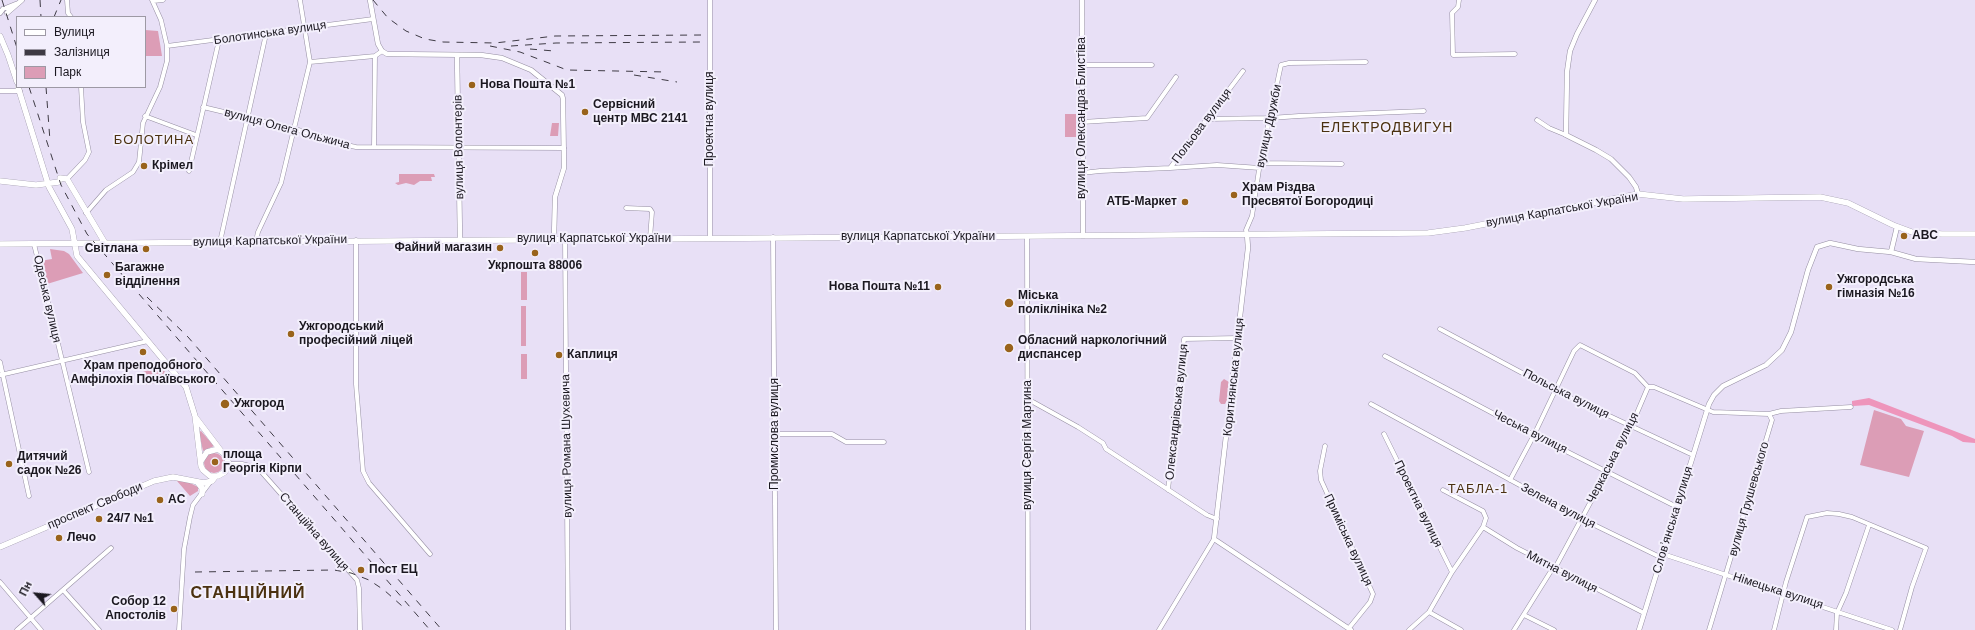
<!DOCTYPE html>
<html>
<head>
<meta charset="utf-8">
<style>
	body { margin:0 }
	#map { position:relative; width:1975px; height:630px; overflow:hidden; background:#e8e0f6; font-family:Helvetica,sans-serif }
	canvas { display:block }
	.legend { position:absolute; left:16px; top:16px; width:130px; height:72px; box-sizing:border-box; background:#f3effc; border:1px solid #9d99a4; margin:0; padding:5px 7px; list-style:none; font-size:12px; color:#1b1820 }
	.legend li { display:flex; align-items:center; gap:8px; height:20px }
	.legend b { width:20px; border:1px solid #9d99a4 }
	.north { position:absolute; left:16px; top:574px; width:40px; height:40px; -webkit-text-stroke:3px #f3effc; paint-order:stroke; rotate:297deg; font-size:11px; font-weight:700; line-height:16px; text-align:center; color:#1b1820 }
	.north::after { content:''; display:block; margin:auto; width:14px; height:18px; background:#1b1820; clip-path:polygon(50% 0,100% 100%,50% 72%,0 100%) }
</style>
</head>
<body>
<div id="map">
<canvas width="1975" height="630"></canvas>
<ul class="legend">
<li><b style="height:5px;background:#fff"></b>Вулиця</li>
<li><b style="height:5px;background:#3e3a44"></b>Залізниця</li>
<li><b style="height:11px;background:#dc9db6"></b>Парк</li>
</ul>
<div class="north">Пн</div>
</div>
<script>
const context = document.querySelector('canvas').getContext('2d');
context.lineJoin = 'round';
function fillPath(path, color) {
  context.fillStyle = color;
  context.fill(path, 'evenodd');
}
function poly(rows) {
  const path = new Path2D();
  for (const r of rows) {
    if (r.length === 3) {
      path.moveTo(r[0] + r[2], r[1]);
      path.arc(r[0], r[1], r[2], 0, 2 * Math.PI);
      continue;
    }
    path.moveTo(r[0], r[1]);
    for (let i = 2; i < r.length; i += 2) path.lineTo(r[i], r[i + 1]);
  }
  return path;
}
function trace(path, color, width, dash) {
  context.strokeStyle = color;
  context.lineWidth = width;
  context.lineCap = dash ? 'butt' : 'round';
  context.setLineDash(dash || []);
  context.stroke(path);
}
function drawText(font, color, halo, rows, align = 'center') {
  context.font = font + ' Helvetica,sans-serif';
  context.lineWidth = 4;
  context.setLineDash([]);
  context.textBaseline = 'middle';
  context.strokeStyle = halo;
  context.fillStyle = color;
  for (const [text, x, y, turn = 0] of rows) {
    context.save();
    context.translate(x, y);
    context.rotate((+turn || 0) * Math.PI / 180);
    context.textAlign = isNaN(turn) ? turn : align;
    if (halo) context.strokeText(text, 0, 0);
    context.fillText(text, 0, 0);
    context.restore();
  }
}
const green = poly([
	[145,30,158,31,162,56,145,56],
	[1065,114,1076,114,1076,137,1065,137],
	[552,123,559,123,558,136,550,136],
	[399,174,434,174,435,177,431,177,432,181,420,181,414,185,406,183,398,185,395,183,399,182],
	[50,249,64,251,69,254,83,273,47,284,40,261,52,259],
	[521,272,527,272,527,300,521,300],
	[521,306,526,306,526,346,521,346],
	[521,354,527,354,527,379,521,379],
	[160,366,171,379,146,385,143,372],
	[1224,379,1229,382,1227,400,1225,404,1221,404,1219,401,1221,382],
	[1874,410,1901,419,1906,426,1924,431,1909,477,1860,465],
	[201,431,214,446,203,451,199,432],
	[214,463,10],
	[177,481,185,481,192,484,198,487,198,491,190,496]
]);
const forest = poly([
	[1869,398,1975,439,1975,443,1963,442,1952,436,1869,405,1853,406,1852,404,1852,401]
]);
const minor = poly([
	[67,0,68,13,71,17],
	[1459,0,1458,7,1452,13,1453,55,1515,54],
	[153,1,163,0],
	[167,46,373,19],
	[310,62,375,56,382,51],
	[1082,65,1152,65],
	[0,91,20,91],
	[203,107,295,129,346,145,356,147,564,148],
	[145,116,196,135],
	[1208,119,1270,118,1299,116,1424,111],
	[1537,120,1549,128,1566,135],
	[1082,122,1147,118,1176,77],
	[374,147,375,56],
	[1260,163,1342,164],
	[1170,168,1217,165,1260,168],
	[189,171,219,40],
	[1082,173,1100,171,1170,168,1243,71],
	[67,179,85,160,89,152,83,122,81,87],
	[626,208,650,209,652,212,650,238],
	[86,213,106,190,133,172,139,162,143,123,160,87,167,61,167,46,161,20,152,0],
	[1247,234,1246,230,1252,216,1260,163,1281,65,1289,63,1366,62],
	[1027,236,1028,630],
	[773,237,776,630],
	[565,238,568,630],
	[710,238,710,0],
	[356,240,356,384,363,471,369,483,430,554],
	[256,241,258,232,281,183,310,62,300,0],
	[220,242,266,34],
	[34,244,89,472],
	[1440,329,1554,390,1693,455],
	[1385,356,1534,435,1677,507],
	[0,362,29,496],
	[0,375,148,341],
	[1027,402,1033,402,1078,427,1103,443,1106,449,1207,515,1217,519],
	[1371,404,1582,519,1662,558],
	[775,434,832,434,846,442,884,442],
	[1384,434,1452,572],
	[1325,446,1320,471,1321,480,1373,594,1370,602,1349,628],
	[229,464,242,464,258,468,357,580,359,588,360,630],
	[1510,480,1534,435,1574,351,1580,345,1635,373,1648,387,1654,387,1713,412,1769,414,1781,411,1851,407],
	[1168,490,1184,339,1238,338],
	[1483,527,1517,548,1644,613],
	[1663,554,1892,630],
	[0,582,41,630],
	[63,590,99,630],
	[1429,612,1461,630],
	[1524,615,1554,630],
	[17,630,111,548],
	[179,630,184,549,190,517,193,505,211,481],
	[1159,630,1214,539],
	[1409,630,1429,612,1452,572,1483,527,1486,518,1483,511,1443,490],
	[1514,630,1551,571,1555,568,1631,427,1648,387],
	[1709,630,1772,420,1769,414],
	[1774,630,1786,582,1807,517,1827,513,1839,514,1852,517,1926,548,1912,587,1900,630],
	[1836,630,1837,613,1846,593,1869,525]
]);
const tertiary = poly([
	[370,0,378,44,382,51,387,54,481,55,502,58,531,70,562,95,563,99,564,168,555,197,554,238],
	[1082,0,1083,236],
	[1595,0,1577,34,1570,51,1567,72,1566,135,1596,150,1611,159,1629,177,1636,187,1638,194],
	[6,8,16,4],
	[0,13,3,9],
	[7,13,22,0],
	[457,55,460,239],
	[1247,234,1248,248,1214,539,1351,630],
	[1891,252,1897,227],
	[1639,630,1709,404,1714,395,1723,386,1766,365,1782,350,1791,332,1808,270,1817,247,1830,243,1858,249,1891,252,1916,259,1975,262]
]);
const secondary = poly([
	[0,36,8,55,17,82],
	[18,87,49,187,72,229,77,256,186,387,195,416,201,466,203,470,210,476,218,476,225,472,229,464,226,455,218,449,207,452,201,461],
	[60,178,67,179,105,243],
	[0,181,36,185,59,182],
	[0,244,1428,233,1465,228,1638,194,1683,199,1820,197,1848,203,1893,225,1912,232,1942,234,1975,234],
	[196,418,221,451],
	[197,482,202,488,202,494],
	[0,547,154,481,173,477,204,483,212,481,215,477]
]);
const rail = poly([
	[2,0,17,48],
	[40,0,41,17],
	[373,0,388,18,406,31,425,39,443,42,495,43,555,36,701,35],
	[54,17,61,0],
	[490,46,520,52,567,70,666,72],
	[511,46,556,43,700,42],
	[530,49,554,51],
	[634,75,677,82],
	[29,87,61,185,87,234,430,630],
	[46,87,50,141],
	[147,297,188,337,442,630],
	[195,572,334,570,351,573,369,580,384,590,402,606]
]);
const markers = [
	[472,85,4,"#99631b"],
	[585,112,4,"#99631b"],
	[144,166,4,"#99631b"],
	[1234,195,4,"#99631b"],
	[1185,202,4,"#99631b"],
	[1904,236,4,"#99631b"],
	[500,248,4,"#99631b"],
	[146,249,4,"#99631b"],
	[535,253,4,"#99631b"],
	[107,275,4,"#99631b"],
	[938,287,4,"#99631b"],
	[1829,287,4,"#99631b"],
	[1009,303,5,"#99631b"],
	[291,334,4,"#99631b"],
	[1009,348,5,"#99631b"],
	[143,352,4,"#99631b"],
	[559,355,4,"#99631b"],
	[225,404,5,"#99631b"],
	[215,462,4,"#99631b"],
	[9,464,4,"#99631b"],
	[160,500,4,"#99631b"],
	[99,519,4,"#99631b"],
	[59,538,4,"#99631b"],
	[361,570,4,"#99631b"],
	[174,609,4,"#99631b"]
];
const streetNames = [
	["Болотинська вулиця",270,33,-8],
	["вулиця Олександра Блистіва",1082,118,-90],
	["Проектна вулиця",710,119,-90],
	["Польова вулиця",1202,126,-53],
	["вулиця Дружби",1269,126,-78],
	["вулиця Олега Ольжича",287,129,15],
	["вулиця Волонтерів",459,147,-91],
	["вулиця Карпатської України",1562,210,-10],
	["вулиця Карпатської України",918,237],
	["вулиця Карпатської України",594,239],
	["вулиця Карпатської України",270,241,-1],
	["Одеська вулиця",47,299,77],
	["Коритнянська вулиця",1234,377,-84],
	["Польська вулиця",1566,394,27],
	["Олександрівська вулиця",1177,412,-84],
	["Чеська вулиця",1530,432,27],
	["Промислова вулиця",775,434,-90],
	["вулиця Сергія Мартина",1028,445,-90],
	["вулиця Романа Шухевича",567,446,-91],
	["Черкаська вулиця",1613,458,-63],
	["вулиця Грушевського",1749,499,-74],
	["Проектна вулиця",1418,504,64],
	["проспект Свободи",95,506,-23],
	["Зелена вулиця",1558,506,28],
	["Словʼянська вулиця",1673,520,-73],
	["Станційна вулиця",314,532,49],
	["Приміська вулиця",1348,540,65],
	["Митна вулиця",1562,572,27],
	["Німецька вулиця",1778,591,18]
];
const poiNames = [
	["Нова Пошта №1",480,85],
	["Сервісний",593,105],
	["центр МВС 2141",593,119],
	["Крімел",152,166],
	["Храм Різдва",1242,188],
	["Пресвятої Богородиці",1242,202],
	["АТБ-Маркет",1177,202,"right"],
	["ABC",1912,236],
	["Файний магазин",492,248,"right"],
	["Світлана",138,249,"right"],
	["Укрпошта 88006",535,266,"center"],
	["Багажне",115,268],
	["відділення",115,282],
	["Ужгородська",1837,280],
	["гімназія №16",1837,294],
	["Нова Пошта №11",930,287,"right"],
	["Міська",1018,296],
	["поліклініка №2",1018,310],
	["Ужгородський",299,327],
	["професійний ліцей",299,341],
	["Обласний наркологічний",1018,341],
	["диспансер",1018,355],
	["Каплиця",567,355],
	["Храм преподобного",143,366,"center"],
	["Амфілохія Почаївського",143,380,"center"],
	["Ужгород",234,404],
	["площа",223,455],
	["Георгія Кірпи",223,469],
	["Дитячий",17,457],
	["садок №26",17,471],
	["AC",168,500],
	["24/7 №1",107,519],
	["Лечо",67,538],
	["Пост ЕЦ",369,570],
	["Собор 12",166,602,"right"],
	["Апостолів",166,616,"right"]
];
const neighbourhoodNames = [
	["БОЛОТИНА",154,140],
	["ТАБЛА-1",1478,489]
];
const quarterNames = [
	["ЕЛЕКТРОДВИГУН",1387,128]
];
const districtNames = [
	["СТАНЦІЙНИЙ",248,594]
];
fillPath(green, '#dc9db6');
fillPath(forest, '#ee95bb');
trace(minor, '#958ea2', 5);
trace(tertiary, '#958ea2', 5.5);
trace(secondary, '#958ea2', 6);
trace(minor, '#fff', 4);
trace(tertiary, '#fff', 4.5);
trace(secondary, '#fff', 5.5);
trace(rail, '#3e3a44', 1, [7, 7]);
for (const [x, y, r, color] of markers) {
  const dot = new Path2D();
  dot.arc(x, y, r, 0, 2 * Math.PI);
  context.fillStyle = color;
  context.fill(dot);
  trace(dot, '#f3effc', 1.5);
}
drawText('12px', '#1b1820', '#f3effc', streetNames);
drawText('bold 12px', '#1b1820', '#f3effc', poiNames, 'left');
context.letterSpacing = '1px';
drawText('13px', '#4b3110', '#f3effc', neighbourhoodNames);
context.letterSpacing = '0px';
context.letterSpacing = '1px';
drawText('14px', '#4b3110', '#f3effc', quarterNames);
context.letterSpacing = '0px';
context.letterSpacing = '1px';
drawText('bold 16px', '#4b3110', '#f3effc', districtNames);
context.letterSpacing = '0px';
</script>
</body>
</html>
